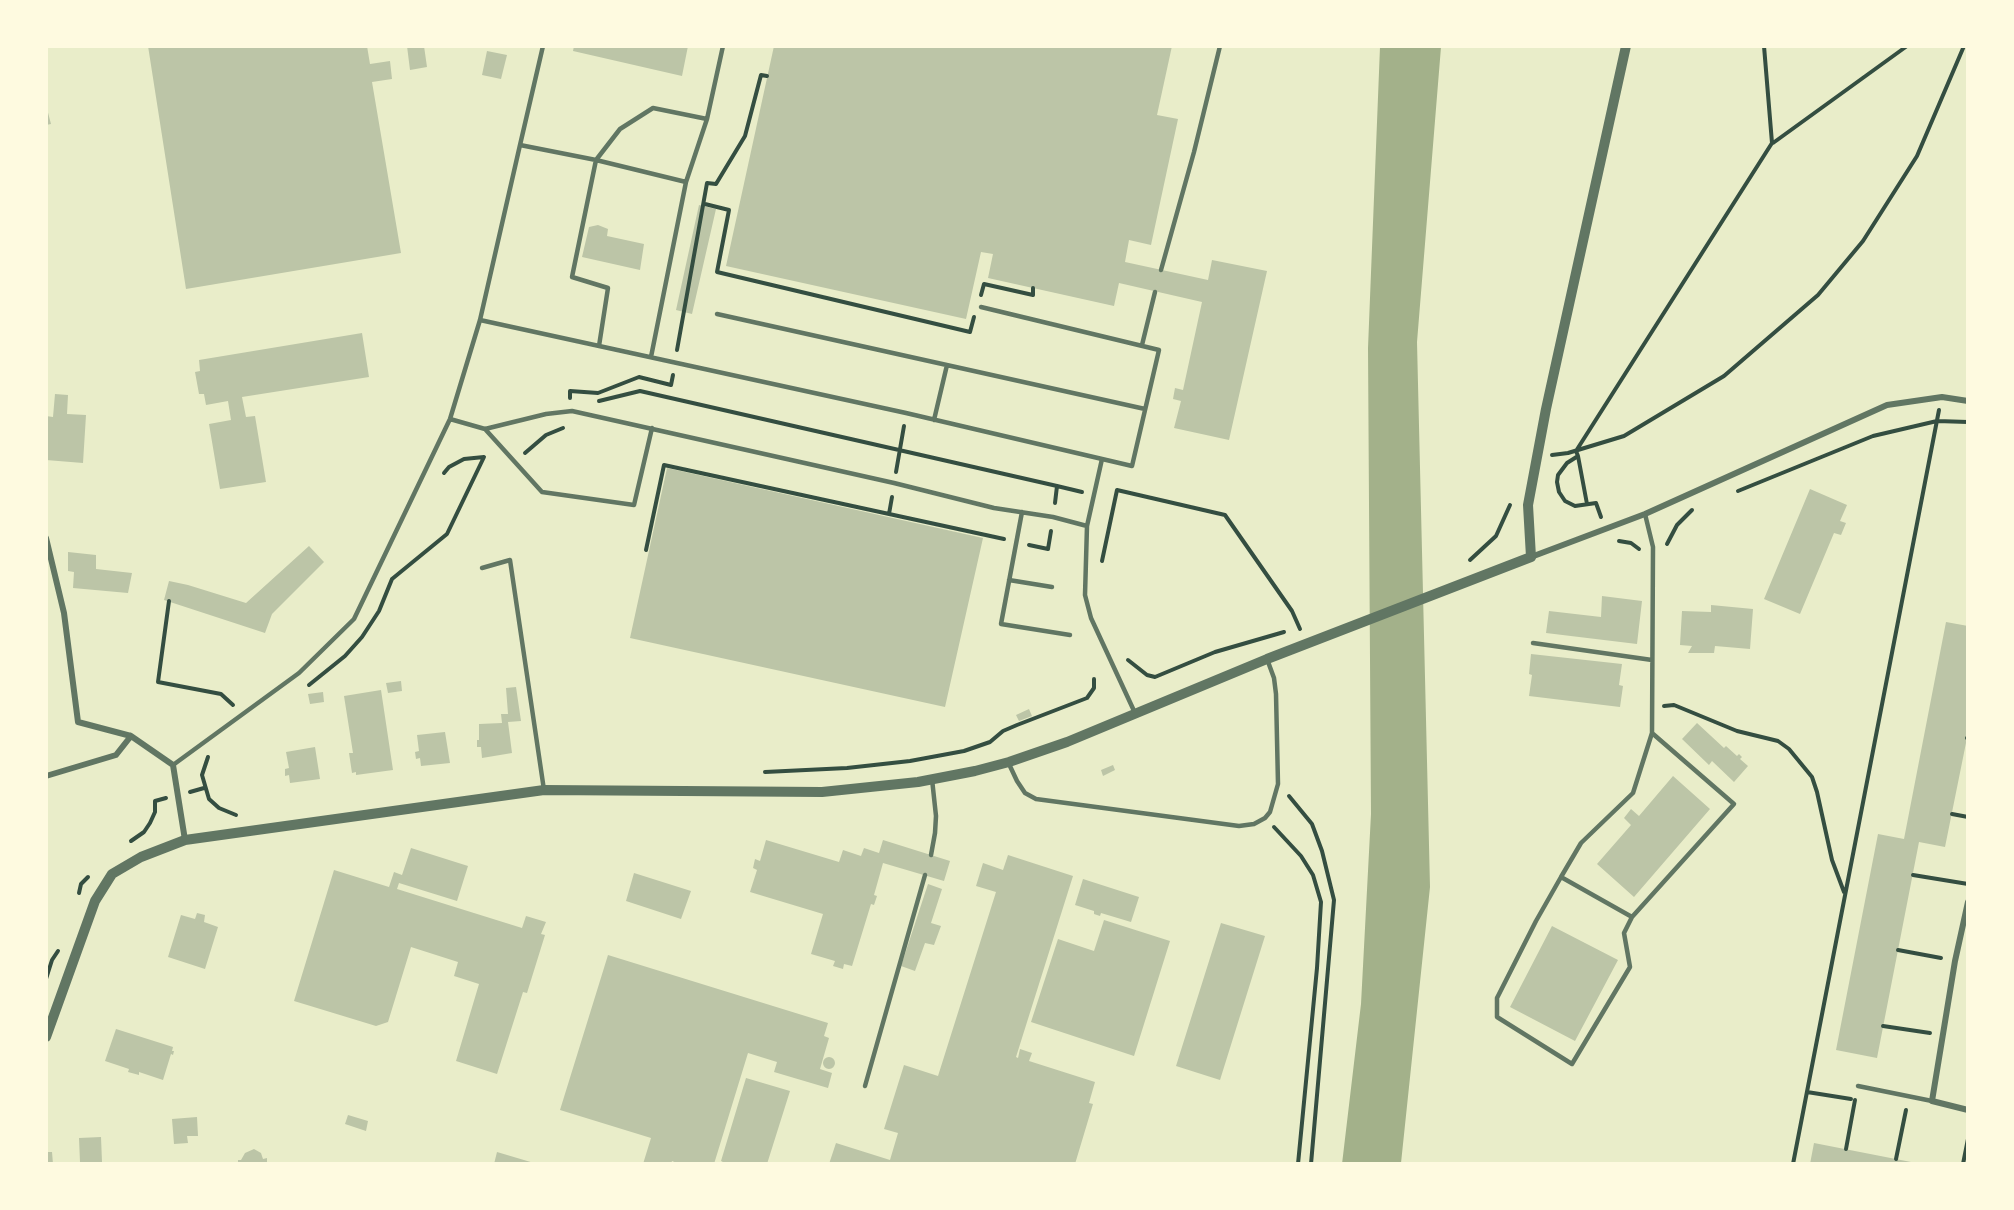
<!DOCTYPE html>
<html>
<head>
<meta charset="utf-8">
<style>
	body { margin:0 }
	#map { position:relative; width:2014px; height:1210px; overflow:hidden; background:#e9edc9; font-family:Merriweather,serif }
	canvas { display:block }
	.frame { position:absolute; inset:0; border:48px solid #fefae0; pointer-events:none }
</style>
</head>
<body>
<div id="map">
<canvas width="2014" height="1210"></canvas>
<div class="frame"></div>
</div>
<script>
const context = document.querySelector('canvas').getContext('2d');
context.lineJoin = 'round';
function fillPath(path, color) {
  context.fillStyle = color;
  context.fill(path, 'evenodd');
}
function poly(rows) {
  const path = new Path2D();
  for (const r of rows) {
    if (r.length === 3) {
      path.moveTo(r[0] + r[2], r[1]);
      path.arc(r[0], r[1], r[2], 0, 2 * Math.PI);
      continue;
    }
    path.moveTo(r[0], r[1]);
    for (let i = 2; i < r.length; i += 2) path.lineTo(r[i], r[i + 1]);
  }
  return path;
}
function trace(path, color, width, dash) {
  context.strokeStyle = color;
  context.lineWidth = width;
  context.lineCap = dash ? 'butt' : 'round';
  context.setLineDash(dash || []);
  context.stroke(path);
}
const water = poly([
	[1380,47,1441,47,1417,342,1430,887,1401,1163,1342,1164,1361,1004,1371,814,1368,348]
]);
const building = poly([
	[148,46,367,46,370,64,390,61,392,79,372,82,401,253,186,289],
	[407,46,424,46,427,67,410,70],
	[574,46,688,46,682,76,573,51],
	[774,46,1172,46,1157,115,1178,119,1151,245,1129,240,1125,262,1208,280,1212,260,1267,271,1229,440,1174,428,1181,401,1173,399,1175,388,1183,390,1202,302,1119,283,1114,306,988,278,993,254,981,252,966,319,726,266],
	[487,51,507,55,501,79,482,75],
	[46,105,51,124,46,125],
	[699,205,716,209,692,314,676,310],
	[598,225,608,229,607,236,644,244,640,270,582,257,589,227],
	[362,333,369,377,242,397,246,417,255,416,266,482,220,489,209,424,231,420,228,401,206,405,204,394,199,394,195,372,200,371,199,360],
	[55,394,68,395,67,414,86,415,83,463,46,460,46,416,53,417],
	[667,468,983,538,945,707,630,638],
	[1810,489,1847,505,1840,521,1846,523,1841,535,1834,533,1800,614,1764,599],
	[309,546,324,562,272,614,265,633,164,600,169,581,188,585,246,603],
	[68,552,96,555,96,569,132,573,128,593,73,588,74,572,68,571],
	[1602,596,1642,601,1637,644,1546,633,1549,611,1601,617],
	[1711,605,1753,609,1750,649,1715,646,1714,653,1688,653,1692,646,1680,645,1682,611,1711,612],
	[1946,622,1968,626,1968,733,1945,847,1919,842,1877,1058,1836,1050,1878,834,1904,839],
	[1531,654,1622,664,1619,685,1623,686,1620,707,1529,696,1532,675,1529,674],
	[401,681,402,691,388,693,386,683],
	[516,687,521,721,508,722,512,753,482,758,481,747,477,747,477,740,479,740,479,724,502,723,501,714,508,714,506,688],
	[381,690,393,770,356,775,356,772,352,773,349,753,353,753,344,696],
	[323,692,324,702,310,704,308,694],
	[1029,709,1032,716,1019,721,1016,715],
	[1697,723,1724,748,1726,746,1737,756,1739,754,1742,757,1740,759,1748,766,1734,782,1712,761,1709,765,1682,739],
	[445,732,450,763,421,766,420,758,416,759,415,752,419,751,417,735],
	[315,747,320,779,290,783,289,775,285,776,285,769,289,768,286,752],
	[1113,765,1115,770,1103,776,1101,770],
	[1673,776,1710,809,1634,897,1597,864,1631,825,1624,818,1631,809,1639,816],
	[766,840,839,862,843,850,861,856,864,848,879,853,883,840,950,861,944,881,883,863,874,895,877,896,874,905,871,904,852,966,844,964,843,969,833,966,835,961,811,954,823,914,750,892,757,870,753,868,755,859,760,861],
	[411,848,468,866,457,901,399,883,397,889,522,928,526,916,546,922,541,934,545,935,527,993,523,992,497,1074,456,1061,479,984,454,976,458,962,411,947,388,1022,376,1026,294,1001,334,870,389,887,394,872,402,875],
	[1008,855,1073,876,1016,1057,1018,1058,1020,1049,1032,1053,1029,1061,1095,1082,1089,1103,1093,1104,1075,1164,829,1164,836,1143,890,1160,898,1133,884,1129,904,1065,938,1076,996,892,976,886,983,863,1003,870],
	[634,873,691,891,681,919,626,901],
	[1083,879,1139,897,1131,922,1101,913,1100,916,1094,914,1094,911,1075,905],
	[928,884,942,889,931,923,941,926,934,945,925,943,915,971,901,966],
	[197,913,205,915,204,922,218,927,205,969,168,957,181,915,195,919],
	[1104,920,1170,941,1134,1056,1031,1022,1058,939,1094,951],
	[1221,923,1265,936,1220,1080,1176,1066],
	[1552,926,1618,960,1575,1041,1510,1007],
	[608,955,828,1023,824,1036,829,1038,820,1069,832,1073,828,1088,774,1072,777,1062,748,1053,714,1164,679,1164,672,1161,671,1164,643,1164,651,1138,560,1110],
	[116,1029,173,1047,172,1051,174,1051,173,1055,171,1054,163,1080,139,1072,139,1075,128,1072,129,1069,105,1061],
	[829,1063,6],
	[746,1078,790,1091,767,1164,727,1164,721,1161],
	[348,1115,368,1121,366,1131,345,1124],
	[197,1117,198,1136,187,1136,188,1143,174,1144,172,1119],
	[101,1137,102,1162,80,1162,79,1138],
	[1814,1143,1911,1162,1911,1164,1810,1164],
	[254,1149,261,1153,263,1159,267,1158,267,1164,238,1164,238,1160,241,1160,245,1153],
	[46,1152,52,1152,53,1164,46,1164],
	[497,1152,534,1163,534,1164,494,1164]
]);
const path = poly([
	[1773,143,1907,46],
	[705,204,729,210,717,272,970,332,974,317],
	[981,295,984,284,1033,295,1033,288],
	[677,350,707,183,716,184,745,136,761,75,767,76],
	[570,398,570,391,598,393,639,377,671,385,673,375],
	[599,401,640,391,1057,486],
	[525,453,546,435,563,428],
	[1552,455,1568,453,1624,436,1724,376,1818,295,1863,241,1917,156,1964,46],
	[1578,456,1587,504],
	[896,472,904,426],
	[1738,491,1873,436,1937,421,1968,422],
	[1055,503,1057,486,1082,492],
	[889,514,892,497],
	[1601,517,1596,503,1575,506,1565,501,1559,492,1557,482,1558,475,1567,463,1578,456,1576,451,1772,143,1764,46],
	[1619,541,1631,543,1639,549],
	[1667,544,1677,525,1692,510],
	[1029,545,1048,549,1051,531],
	[646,550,664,465,1004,539],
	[1470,560,1496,536,1510,505],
	[1102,561,1117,490,1225,515,1292,611,1300,629],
	[169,601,158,682,221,694,233,705],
	[1128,660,1147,675,1155,677,1215,652,1284,632],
	[309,685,345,656,362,637,379,611,392,579,447,534,484,457,464,459,449,467,444,473],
	[1664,706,1674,705,1737,731,1778,741,1789,749,1812,777,1817,792,1832,860,1844,892],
	[1967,738,1968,738],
	[208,757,202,775,209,799,219,808,236,815],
	[765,772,847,768,910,761,964,751,990,742,1003,731,1017,725,1087,698,1094,688,1094,679],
	[190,792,204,788],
	[1289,796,1312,824,1322,851,1334,900,1311,1164],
	[1952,814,1968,817],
	[1274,827,1301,856,1313,875,1321,902,1317,968,1298,1164],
	[131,841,144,832,150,823,155,812,155,801,166,798],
	[1913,875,1968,884],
	[79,893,81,884,88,877],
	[1898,950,1941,958],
	[46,979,52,960,58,951],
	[1883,1026,1930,1033],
	[1807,1092,1851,1099],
	[1846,1149,1855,1100],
	[1896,1159,1906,1110],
	[1793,1164,1939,410],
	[1963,1164,1968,1139]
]);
const service = poly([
	[520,145,543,46],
	[1161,270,1194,152,1220,46],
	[717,314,1145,409],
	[480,320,906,413,1132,466,1159,350,981,307],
	[1142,345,1155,292],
	[599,346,608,288,572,277,596,160,620,129,653,108,707,119],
	[651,357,686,182,707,119,723,46],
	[450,419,485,429,546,414,572,411,894,483,994,508,1053,517,1087,526],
	[934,420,947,365],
	[485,429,542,492,634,505,652,428],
	[1102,459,1087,526,1085,595,1091,618,1135,713],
	[1022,512,1001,624,1070,635],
	[1645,514,1653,547,1652,733],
	[482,568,510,560,544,790],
	[1009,580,1052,587],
	[1533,643,1652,660],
	[1009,764,1017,781,1025,793,1036,799,1239,826,1254,824,1265,818,1270,812,1278,784,1276,694,1274,678,1267,659],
	[173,765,299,673,354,619,450,419,480,320,520,145,596,160,686,182],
	[931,855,935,833,936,816,932,779],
	[1561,877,1581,843,1633,793,1652,733,1734,804,1632,917,1561,877,1536,921,1497,998,1497,1017,1572,1064,1630,967,1624,933,1632,917],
	[865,1086,925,875],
	[1858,1086,1932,1101]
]);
const minor = poly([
	[46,538,64,613,78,722,131,736,173,765,185,840],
	[1531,557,1645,514,1887,405,1942,397,1968,401],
	[46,776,116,755,131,736],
	[1968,902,1955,961,1932,1101,1968,1110]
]);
const tertiary = poly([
	[46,1037,95,901,112,874,141,857,185,840,544,790,822,792,918,782,975,771,1009,762,1067,742,1267,659,1531,557,1528,505,1546,409,1626,46]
]);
fillPath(water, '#a3b18a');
fillPath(building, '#bcc5a7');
trace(path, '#344e41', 4);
trace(service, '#617663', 4.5);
trace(minor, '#617663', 6);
trace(tertiary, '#617663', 10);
</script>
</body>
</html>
